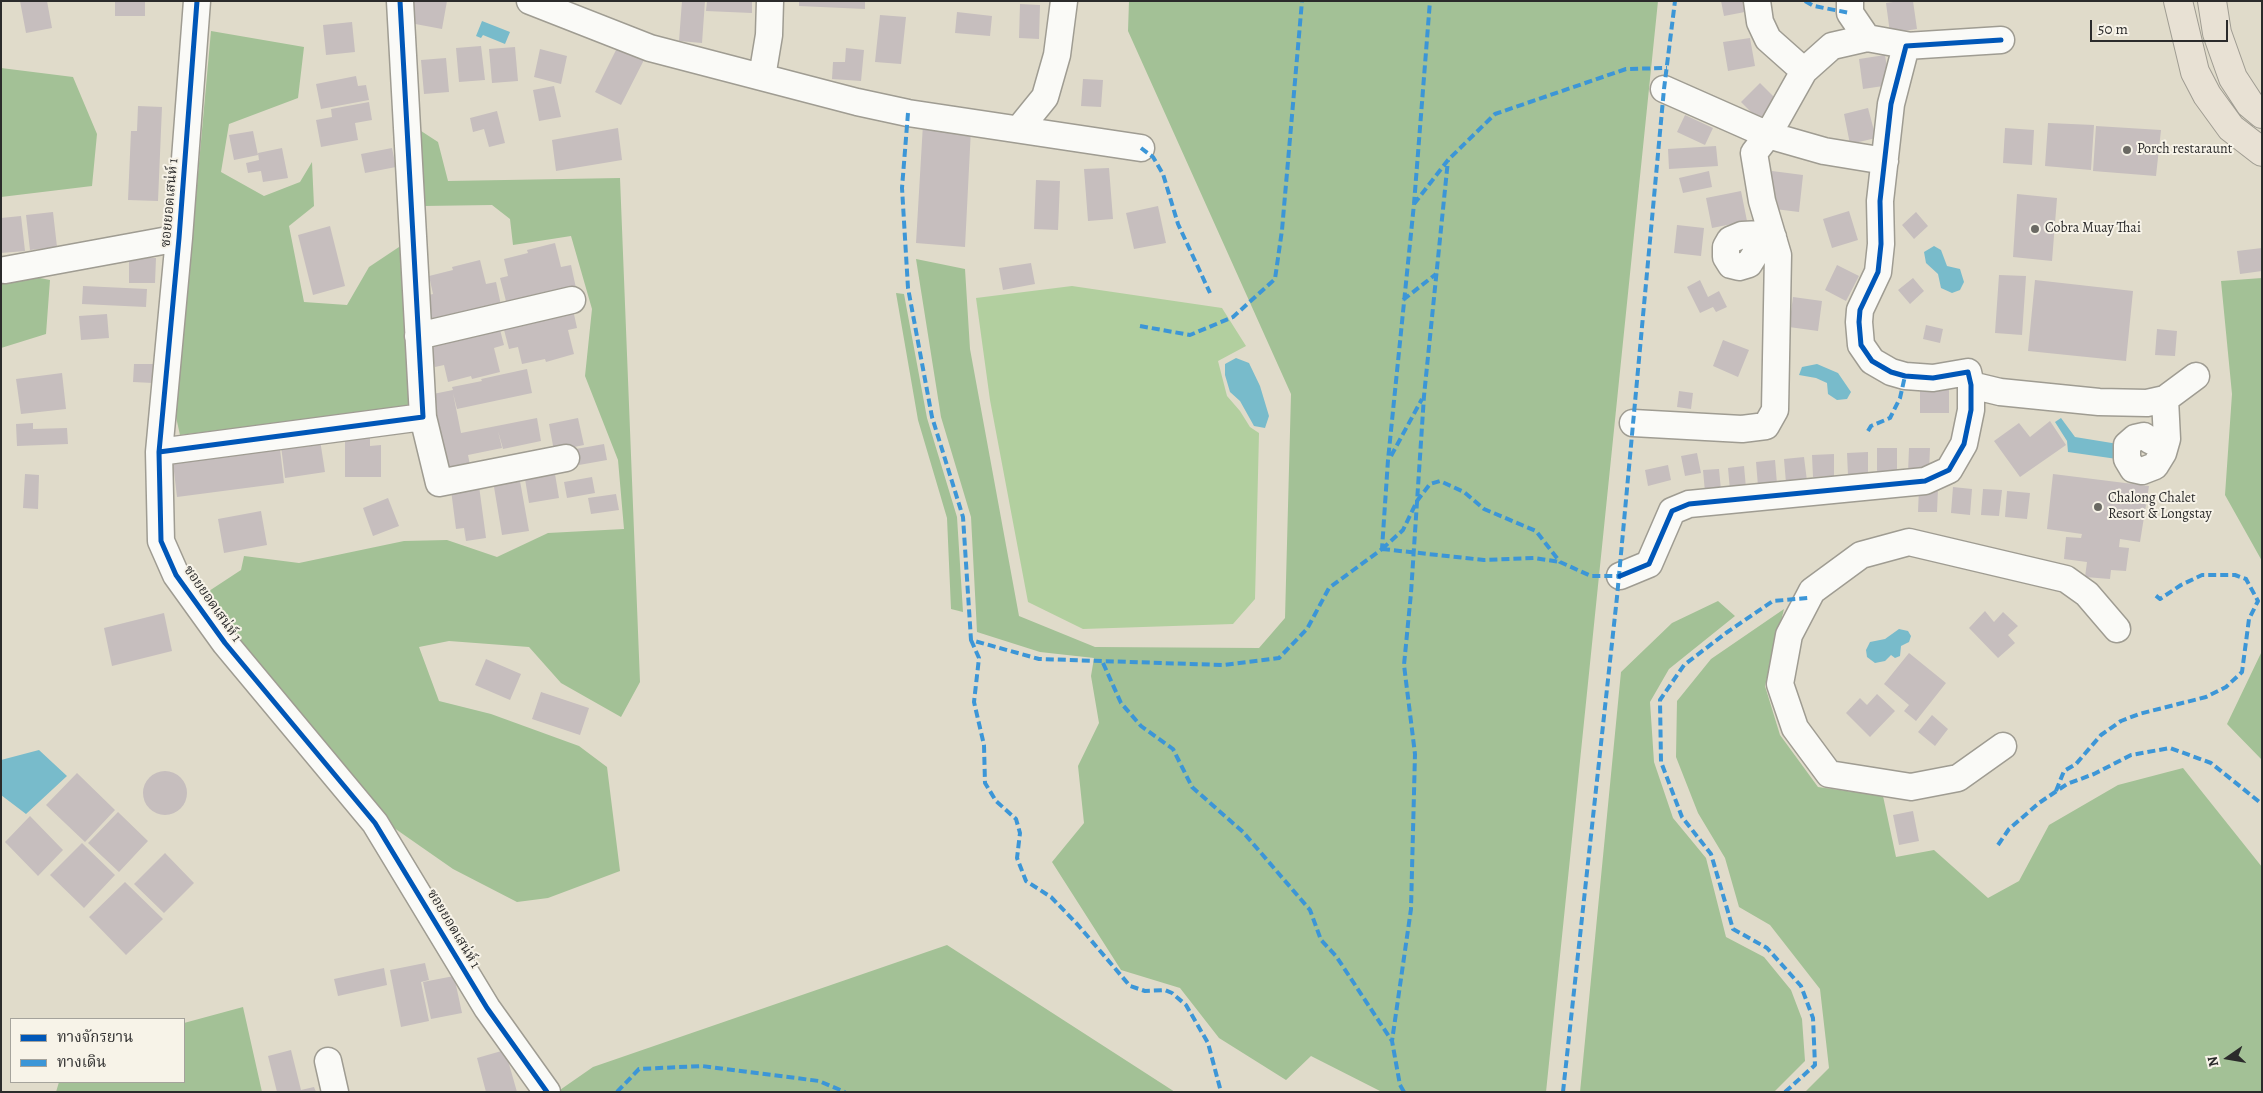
<!DOCTYPE html>
<html>
<head>
<meta charset="utf-8">
<style>
	body { margin:0 }
	#map { position:relative; width:2263px; height:1093px; overflow:hidden; background:#e0dbca; font-family:Alegreya,"Noto Serif Thai",serif }
	canvas { display:block }
	.frame { position:absolute; inset:0; border:2px solid #2b2b2b; pointer-events:none }
	.legend { position:absolute; left:10px; top:1018px; width:175px; height:65px; box-sizing:border-box; background:#f7f3e8; border:1px solid #a5a39c; margin:0; padding:6px 9px; list-style:none; font-size:15px; color:#2b2b2b }
	.legend li { display:flex; align-items:center; gap:10px; height:25px }
	.legend b { width:25px; border:1px solid #a5a39c }
	.north { position:absolute; left:2203px; top:1033px; width:50px; height:50px; -webkit-text-stroke:4px #f7f3e8; paint-order:stroke; rotate:257deg; font-size:14px; font-weight:700; line-height:20px; text-align:center; color:#2b2b2b }
	.north::after { content:''; display:block; margin:auto; width:18px; height:22px; background:#2b2b2b; clip-path:polygon(50% 0,100% 100%,50% 72%,0 100%) }
	.scale { position:absolute; left:2090px; top:20px; width:138px; height:22px; box-sizing:border-box; border:2px solid #2b2b2b; border-top:0; padding-left:6px; font-size:15px; line-height:18px; white-space:nowrap; color:#2b2b2b; -webkit-text-stroke:4px #f7f3e8; paint-order:stroke }
</style>
</head>
<body>
<div id="map">
<canvas width="2263" height="1093"></canvas>
<div class="frame"></div>
<ul class="legend">
<li><b style="height:6px;background:#0057b8"></b>ทางจักรยาน</li>
<li><b style="height:6px;background:#3c96d7"></b>ทางเดิน</li>
</ul>
<div class="north">N</div>
<div class="scale">50 m</div>
</div>
<script>
const context = document.querySelector('canvas').getContext('2d');
context.lineJoin = 'round';
function fillPath(path, color) {
  context.fillStyle = color;
  context.fill(path, 'evenodd');
}
function poly(rows) {
  const path = new Path2D();
  for (const r of rows) {
    if (r.length === 3) {
      path.moveTo(r[0] + r[2], r[1]);
      path.arc(r[0], r[1], r[2], 0, 2 * Math.PI);
      continue;
    }
    path.moveTo(r[0], r[1]);
    for (let i = 2; i < r.length; i += 2) path.lineTo(r[i], r[i + 1]);
  }
  return path;
}
function trace(path, color, width, dash) {
  context.strokeStyle = color;
  context.lineWidth = width;
  context.lineCap = dash ? 'butt' : 'round';
  context.setLineDash(dash || []);
  context.stroke(path);
}
function drawText(font, color, halo, rows, align = 'center') {
  context.font = font + ' Alegreya,"Noto Serif Thai",serif';
  context.lineWidth = 4;
  context.setLineDash([]);
  context.textBaseline = 'middle';
  context.strokeStyle = halo;
  context.fillStyle = color;
  for (const [text, x, y, turn = 0] of rows) {
    context.save();
    context.translate(x, y);
    context.rotate((+turn || 0) * Math.PI / 180);
    context.textAlign = isNaN(turn) ? turn : align;
    if (halo) context.strokeText(text, 0, 0);
    context.fillText(text, 0, 0);
    context.restore();
  }
}
const green = poly([
	[1072,286,1222,308,1246,346,1218,361,1227,396,1240,411,1250,427,1259,433,1255,599,1233,624,1083,629,1028,602,990,400,976,298]
]);
const forest = poly([
	[1129,1,1658,1,1546,1092,1382,1092,1311,1056,1286,1080,1219,1038,1180,988,1121,970,1052,862,1084,823,1078,766,1099,723,1091,676,1094,658,1040,652,977,632,971,517,941,417,916,259,965,269,970,349,1019,616,1095,647,1259,648,1285,618,1291,394,1128,31],
	[211,31,304,47,298,98,229,124,221,172,264,196,300,182,312,162,314,206,289,226,304,302,347,305,369,267,402,245,409,408,180,435,176,417],
	[1,68,73,77,97,134,92,186,1,197],
	[418,129,438,142,448,181,620,178,640,682,621,717,561,683,529,647,449,641,419,647,439,701,491,714,579,746,607,767,620,871,548,898,517,902,453,869,387,823,264,679,209,591,241,570,244,556,299,563,404,541,447,540,497,557,548,533,624,529,618,460,585,376,592,309,571,236,513,245,510,219,492,205,423,206],
	[1,270,50,280,46,334,1,348],
	[2262,278,2262,561,2225,495,2232,394,2221,281],
	[896,293,904,294,927,418,957,517,963,612,951,609,947,518,918,420],
	[1718,601,1735,616,1669,669,1650,702,1654,762,1673,818,1706,858,1726,937,1764,957,1791,990,1802,1019,1805,1061,1774,1092,1580,1092,1621,672,1672,623],
	[1784,609,1765,686,1780,735,1818,787,1883,796,1896,857,1934,850,1988,898,2019,881,2049,825,2118,785,2183,768,2262,867,2262,1092,1805,1092,1829,1068,1820,989,1770,925,1739,907,1725,858,1698,813,1676,757,1677,701,1711,659],
	[2262,651,2262,760,2227,724],
	[947,945,1175,1092,557,1092,593,1067],
	[243,1007,262,1092,56,1092,59,1082,184,1082,184,1023]
]);
const water = poly([
	[482,21,510,32,505,44,483,35,481,38,476,36],
	[1934,246,1941,250,1947,266,1960,269,1964,282,1960,290,1952,293,1941,288,1938,274,1926,263,1924,252],
	[1236,358,1249,363,1260,386,1269,416,1265,428,1254,426,1240,401,1230,392,1225,375,1225,364],
	[1817,364,1838,373,1851,392,1847,399,1837,400,1828,394,1827,383,1816,378,1799,375,1802,367],
	[2061,418,2075,437,2118,444,2117,459,2068,452,2067,441,2055,422],
	[1899,629,1908,631,1911,636,1909,642,1901,646,1900,656,1895,658,1891,655,1885,661,1875,663,1867,657,1866,650,1870,642,1885,639],
	[39,750,67,776,26,814,1,795,1,760]
]);
const building = poly([
	[20,1,47,1,52,28,26,33],
	[115,1,145,1,145,16,115,16],
	[413,1,447,1,442,29,410,23],
	[682,1,705,1,702,43,679,41],
	[707,1,752,1,752,13,706,11],
	[799,1,865,1,865,9,799,6],
	[1721,1,1748,1,1750,11,1724,16],
	[1900,1,1913,1,1917,29,1890,33,1886,3],
	[1020,4,1040,5,1039,39,1019,38],
	[957,12,992,16,990,36,955,33],
	[880,15,906,17,901,64,875,62],
	[352,22,355,52,326,55,323,25],
	[1750,38,1755,66,1728,71,1723,42],
	[619,44,645,58,621,105,595,92],
	[481,46,485,80,459,82,456,48],
	[515,47,518,81,492,83,489,49],
	[846,48,864,50,861,81,832,79,833,62,845,62],
	[540,49,567,56,561,84,534,77],
	[1885,55,1890,85,1863,89,1859,59],
	[446,58,449,92,424,94,421,60],
	[356,76,358,86,366,85,369,100,321,109,316,84],
	[1083,79,1103,80,1101,107,1081,106],
	[1760,83,1781,104,1762,123,1741,102],
	[554,86,561,117,539,121,533,90],
	[369,102,372,120,355,123,358,140,321,147,316,120,332,117,331,109],
	[138,106,162,107,158,201,128,200,131,131,137,131],
	[1868,108,1876,138,1850,144,1844,114],
	[497,111,505,143,489,147,484,129,473,132,470,118],
	[1685,115,1713,128,1705,145,1677,132],
	[2048,123,2094,125,2091,170,2045,166],
	[923,124,971,129,965,247,916,243],
	[2096,126,2161,130,2156,176,2093,171],
	[618,128,622,160,556,171,552,140],
	[2005,128,2034,130,2032,165,2003,163],
	[253,131,258,155,234,160,229,135],
	[1716,146,1718,166,1669,169,1668,149],
	[282,148,288,178,263,182,261,171,248,173,246,163,259,160,258,153],
	[392,148,396,167,365,173,361,154],
	[1109,168,1113,219,1088,221,1084,169],
	[1709,171,1712,187,1683,193,1679,178],
	[1772,171,1803,175,1799,212,1767,208],
	[1036,180,1060,181,1058,230,1034,229],
	[1741,191,1747,221,1712,228,1706,198],
	[2017,194,2057,198,2052,261,2013,257],
	[1158,206,1166,243,1134,249,1126,213],
	[1849,211,1858,240,1832,248,1823,219],
	[53,212,57,247,30,250,26,215],
	[1916,212,1928,226,1914,239,1902,225],
	[21,216,25,251,1,253,1,218],
	[1677,225,1704,228,1701,256,1674,253],
	[330,226,345,286,313,295,298,235],
	[555,243,561,267,571,265,576,288,507,305,500,278,508,276,504,259,528,253,527,250],
	[2262,248,2262,271,2240,274,2237,251],
	[129,258,156,258,155,283,129,283],
	[480,260,486,284,496,282,501,305,432,323,425,296,433,294,429,276,453,270,452,267],
	[1031,263,1035,284,1003,290,999,268],
	[1837,265,1859,276,1846,301,1825,290],
	[1999,275,2026,276,2022,335,1995,333],
	[1913,278,1924,291,1910,304,1898,290],
	[1700,280,1708,297,1719,291,1727,307,1716,312,1713,307,1700,313,1687,287],
	[2035,280,2133,291,2126,361,2028,351],
	[83,286,147,289,146,307,82,304],
	[1793,297,1822,301,1818,331,1789,327],
	[572,305,577,328,568,330,574,354,546,362,545,359,522,364,518,347,509,349,502,322],
	[107,314,109,338,81,340,79,316],
	[498,322,504,345,494,348,500,372,472,379,471,376,448,382,444,365,435,367,428,340],
	[1926,325,1943,329,1940,343,1923,339],
	[2157,329,2177,331,2175,356,2155,355],
	[1723,340,1749,350,1738,377,1713,366],
	[134,364,153,364,153,383,133,382],
	[527,369,532,393,457,409,453,393,461,433,537,418,541,441,503,449,498,431,502,448,468,455,470,465,442,470,428,395,453,390,452,387,482,381,481,379],
	[62,373,66,409,21,414,16,379],
	[1920,390,1949,390,1949,413,1920,413],
	[1679,391,1693,393,1691,409,1677,407],
	[578,418,584,445,554,451,549,424],
	[2050,421,2066,445,2020,477,1994,441,2019,423,2030,437],
	[33,423,33,429,67,428,68,444,17,446,16,424],
	[345,436,370,436,370,446,381,445,381,477,345,477],
	[320,440,325,472,285,478,281,446],
	[604,444,607,460,579,465,576,449],
	[1877,448,1897,448,1897,473,1877,474],
	[1909,448,1930,448,1929,472,1908,473],
	[280,449,284,483,177,497,173,463],
	[1868,452,1868,475,1848,475,1847,453],
	[1697,453,1701,473,1685,476,1681,456],
	[1834,454,1834,476,1813,477,1812,455],
	[1804,457,1807,481,1786,483,1784,459],
	[1775,460,1777,484,1758,486,1756,462],
	[1668,465,1671,480,1648,486,1645,470],
	[1744,466,1746,488,1730,490,1728,468],
	[1719,469,1721,490,1705,492,1703,470],
	[518,470,529,531,502,535,492,475],
	[25,474,39,475,38,509,23,508],
	[555,474,559,498,529,503,525,479],
	[2053,474,2149,486,2140,542,2120,539,2119,547,2129,548,2126,571,2111,570,2110,579,2085,577,2087,562,2064,559,2066,537,2081,538,2082,534,2047,529],
	[592,477,595,493,567,498,564,482],
	[479,486,486,538,466,541,464,528,456,529,451,490],
	[1953,487,1972,489,1970,515,1951,513],
	[1919,488,1938,488,1937,512,1918,512],
	[1983,489,2002,490,1999,516,1981,515],
	[2007,491,2030,493,2027,519,2005,517],
	[616,494,619,510,591,514,588,498],
	[388,498,399,526,373,536,363,508],
	[261,511,267,545,224,553,218,519],
	[1985,611,1994,622,2003,612,2018,626,2008,635,2015,643,1998,658,1969,628],
	[164,613,172,651,112,666,104,628],
	[1909,653,1946,683,1916,721,1904,711,1909,705,1884,684],
	[486,659,521,674,510,700,475,685],
	[541,692,589,708,580,735,532,719],
	[1877,694,1895,711,1870,737,1846,713,1860,698,1867,705],
	[1932,715,1948,729,1935,746,1918,732],
	[165,793,22],
	[77,773,115,810,85,842,46,805],
	[1913,811,1919,841,1899,845,1893,815],
	[118,812,148,841,119,872,88,843],
	[30,816,63,850,38,876,5,842],
	[82,843,115,875,84,908,50,875],
	[165,853,194,883,164,913,134,884],
	[125,882,163,919,126,955,89,917],
	[425,963,429,980,421,982,429,1021,401,1027,390,970],
	[384,968,387,985,338,996,334,979],
	[454,976,462,1013,431,1019,423,982],
	[291,1050,301,1090,314,1087,316,1092,277,1092,268,1056],
	[505,1050,517,1092,486,1092,477,1058]
]);
const minor = poly([
	[197,1,179,238,159,452,161,541,176,575,225,643,375,823,487,1008,547,1092],
	[530,1,650,48,857,102,908,113,1141,148],
	[1757,1,1760,22,1768,39,1804,71],
	[1850,1,1850,13,1867,38],
	[762,77,769,35,770,1],
	[1664,89,1768,135,1824,151,1885,161],
	[1019,129,1045,97,1057,55,1064,1],
	[1773,237,1762,234,1742,235,1730,240,1726,247,1726,257,1731,265,1739,267,1749,264,1757,251,1774,241],
	[5,270,179,238],
	[418,336,572,300],
	[1971,385,2000,392,2099,402,2147,403,2165,399,2196,376],
	[2165,399,2167,439,2163,453,2155,466,2142,471,2133,469,2127,459,2127,445,2135,438,2144,436,2151,441,2167,439],
	[423,417,439,483,566,458],
	[1633,423,1742,429,1766,426,1775,410,1778,255,1762,201,1754,153,1768,135,1804,71,1832,46,1867,38,1911,46],
	[159,452,423,417,400,1],
	[1620,576,1649,564,1672,511,1689,504,1925,481,1949,470,1964,444,1971,410,1971,385,1968,372,1933,378,1905,376,1891,372,1872,361,1861,345,1859,322,1860,310,1878,272,1881,244,1880,201,1891,104,1906,46,2001,40],
	[2003,746,1958,778,1911,787,1829,774,1795,728,1780,684,1789,635,1812,591,1861,555,1909,542,2066,579,2087,594,2117,629],
	[328,1061,335,1092]
]);
const major = poly([
	[2178,1,2195,72,2207,95,2231,128,2262,152],
	[2212,1,2217,33,2233,78,2250,104,2262,114]
]);
const quiet = poly([
	[1805,1,1814,6,1850,13],
	[908,113,902,188,908,288,932,417,963,517,971,640,1039,659,1223,665,1279,658,1307,629,1329,588,1382,549,1388,460,1414,204,1430,1],
	[1141,148,1153,157,1163,174,1178,224,1210,293],
	[1414,204,1448,160,1495,114,1626,69,1667,68],
	[1403,300,1436,274],
	[1140,326,1190,335,1233,317,1275,279,1282,230,1302,1],
	[1868,431,1871,426,1890,418,1900,398,1905,376],
	[1391,456,1422,399],
	[1382,549,1403,530,1417,501,1430,484,1440,481,1464,492,1484,509,1536,531,1560,562,1591,576,1620,576],
	[1382,549,1484,560,1534,558,1560,562],
	[971,640,979,658,974,702,984,745,985,783,996,801,1016,819,1020,833,1017,858,1026,881,1051,897,1078,925,1130,986,1145,991,1165,990,1172,993,1186,1005,1208,1043,1221,1092],
	[1103,663,1121,703,1141,726,1173,749,1192,787,1243,832,1310,910,1321,940,1336,956,1392,1041],
	[2056,791,2064,771,2076,764,2101,735,2121,721,2139,714,2206,697,2226,687,2242,672,2249,619,2258,601,2246,579,2235,575,2202,575,2181,585,2160,599,2154,594],
	[1998,845,2009,829,2039,803,2067,784,2094,774,2131,755,2170,748,2211,763,2262,804],
	[617,1092,639,1069,702,1066,819,1081,845,1092],
	[1404,1092,1400,1085,1392,1041,1411,909,1415,754,1404,665,1411,593,1424,396,1448,160],
	[1563,1092,1617,597,1664,89,1675,1],
	[1785,1092,1815,1065,1813,1018,1801,986,1767,948,1733,929,1711,854,1682,817,1661,762,1660,700,1684,665,1726,633,1773,601,1808,598]
]);
const cycleway = poly([
	[197,1,179,238,159,452,161,541,176,575,225,643,375,823,487,1008,547,1092],
	[159,452,423,417,400,1],
	[1620,576,1649,564,1672,511,1689,504,1925,481,1949,470,1964,444,1971,410,1971,385,1968,372,1933,378,1905,376,1891,372,1872,361,1861,345,1859,322,1860,310,1878,272,1881,244,1880,201,1891,104,1906,46,2001,40]
]);
const markers = [
	[2127,150,5,"#6a6963"],
	[2035,229,5,"#6a6963"],
	[2098,507,5,"#6a6963"]
];
const poiNames = [
	["Porch restaraunt",2137,150],
	["Cobra Muay Thai",2045,229],
	["Chalong Chalet",2108,499],
	["Resort & Longstay",2108,515]
];
const streetNames = [
	["ซอยยอดเสน่ห์ 1",170,203,-85],
	["ซอยยอดเสน่ห์ 1",212,604,55],
	["ซอยยอดเสน่ห์ 1",453,929,59]
];
fillPath(green, '#b2cf9f');
fillPath(forest, '#a3c196');
fillPath(water, '#78bbcb');
fillPath(building, '#c6bebe');
trace(minor, '#9f9c92', 29);
trace(major, '#9f9c92', 30);
trace(minor, '#fafaf7', 26);
trace(major, '#e8e1d4', 28);
trace(quiet, '#3c96d7', 4, [8, 4]);
trace(cycleway, '#0057b8', 5);
for (const [x, y, r, color] of markers) {
  const dot = new Path2D();
  dot.arc(x, y, r, 0, 2 * Math.PI);
  context.fillStyle = color;
  context.fill(dot);
  trace(dot, '#f7f3e8', 2);
}
drawText('14px', '#2b2b2b', '#f7f3e8', poiNames, 'left');
drawText('14px', '#2b2b2b', '#f7f3e8', streetNames);
</script>
</body>
</html>
